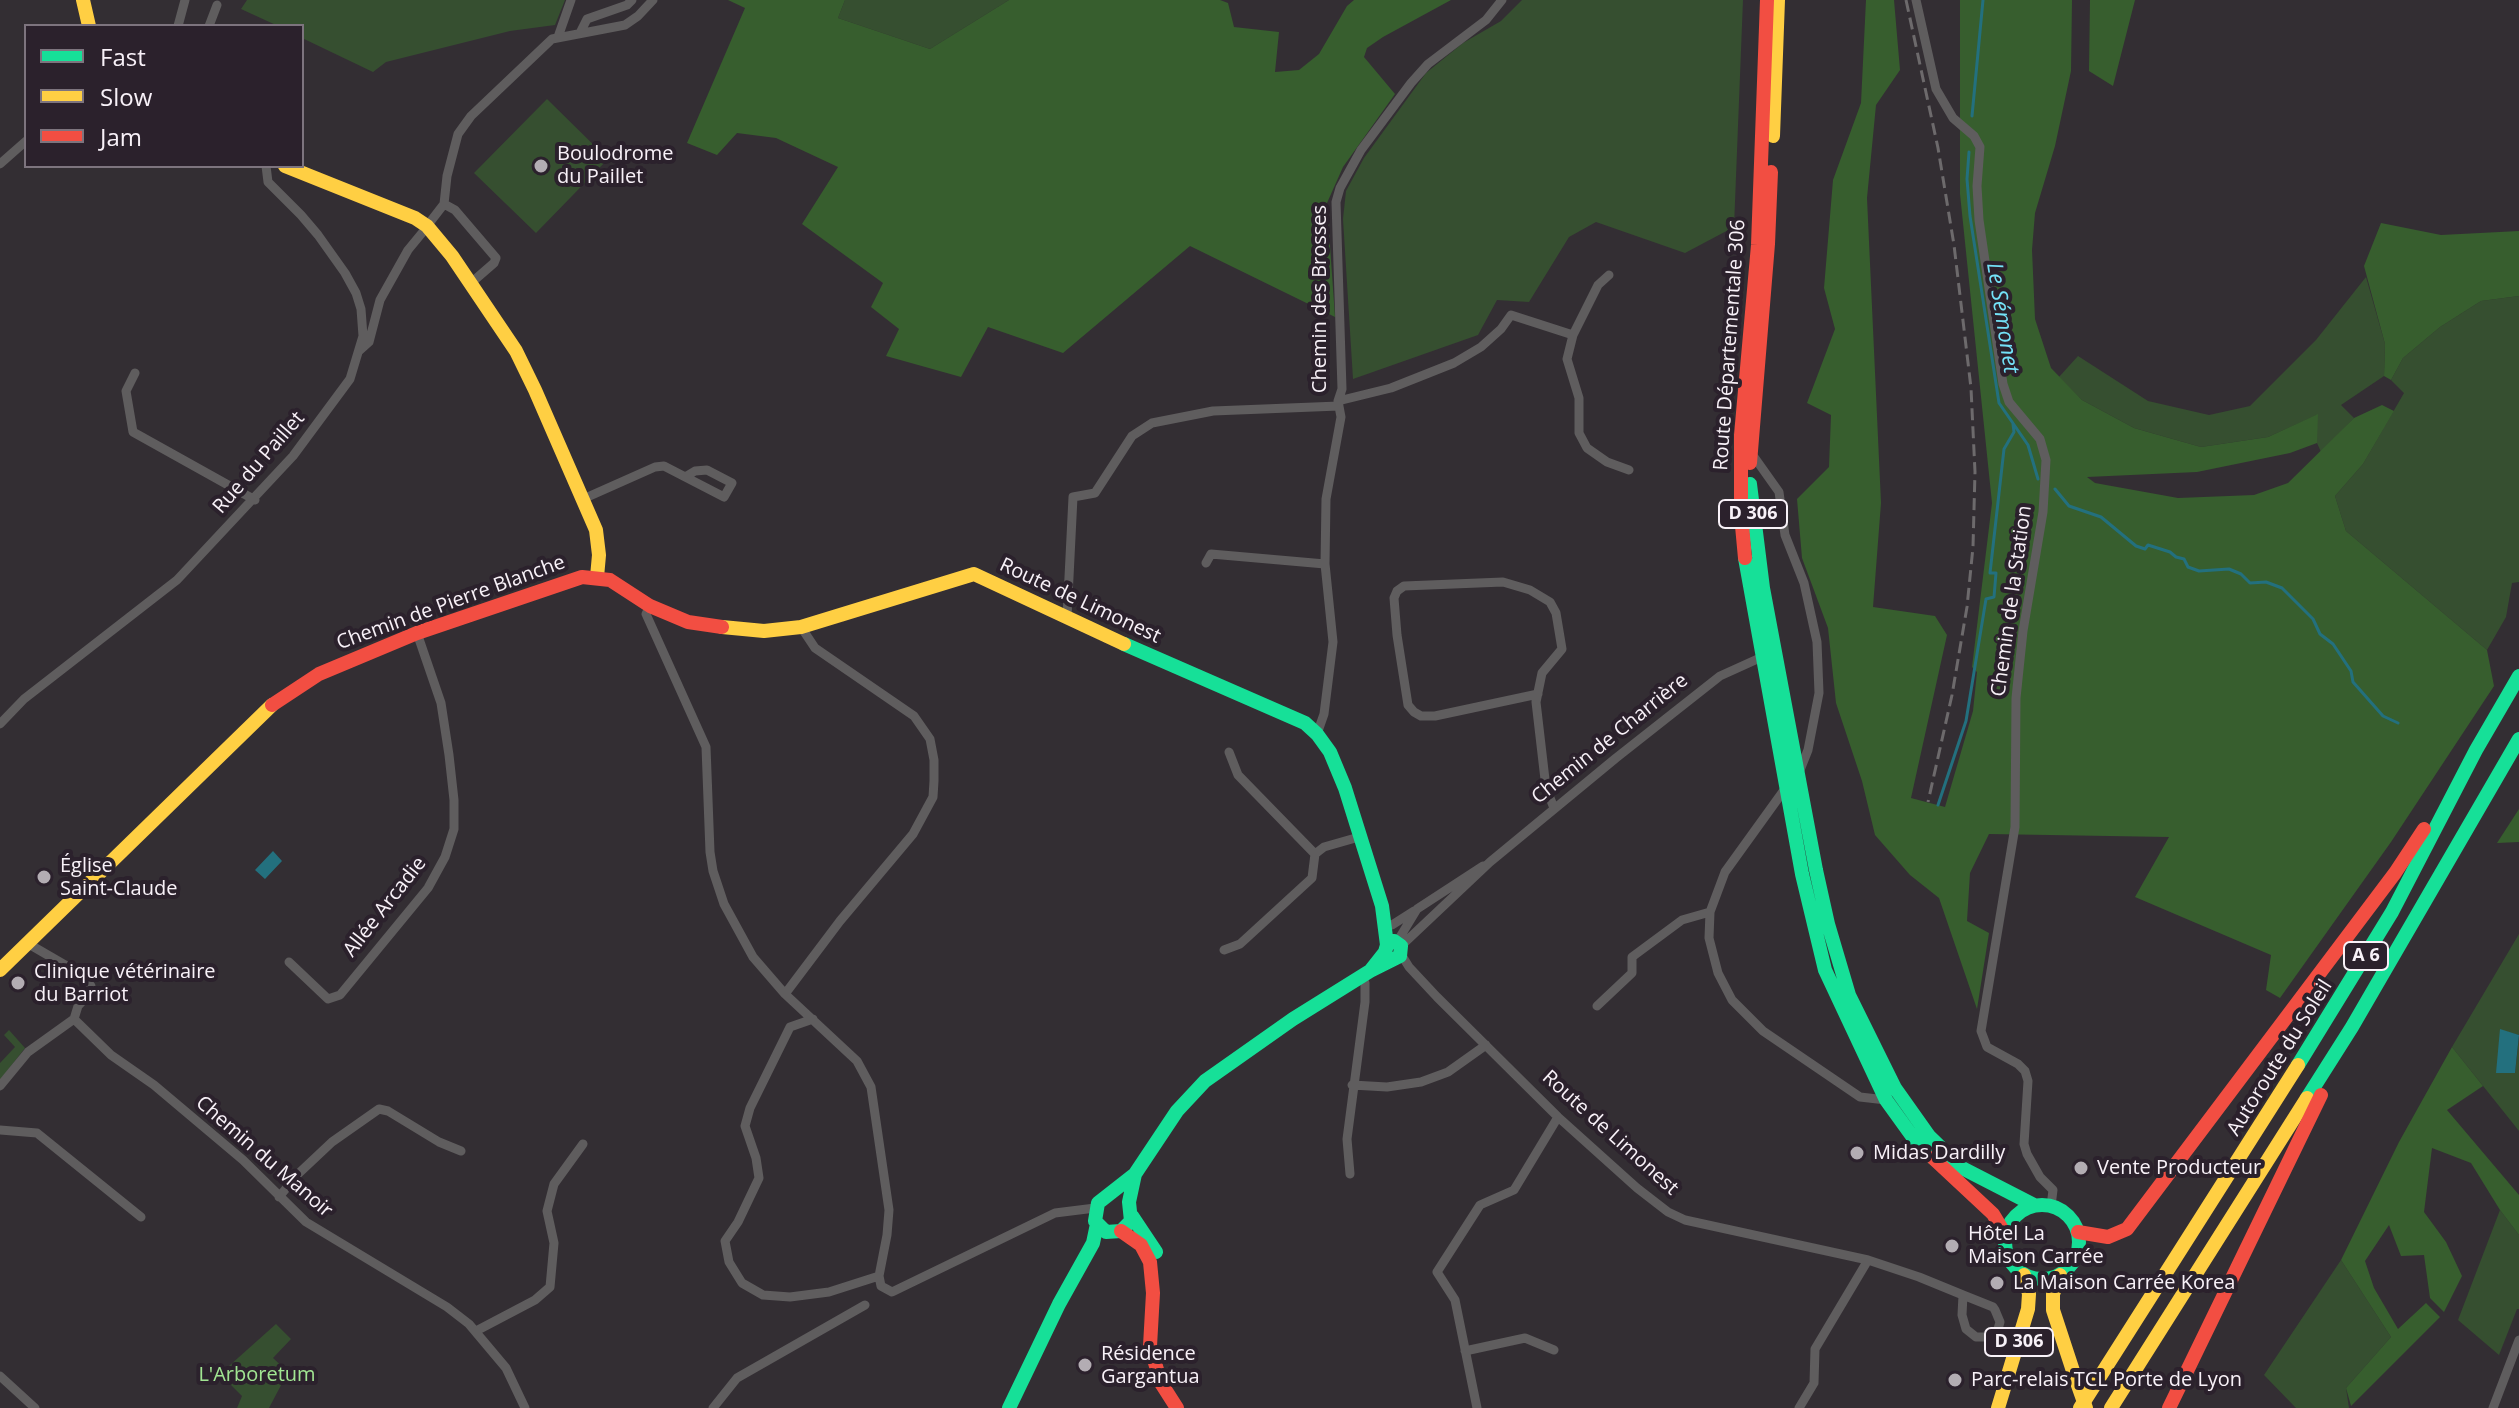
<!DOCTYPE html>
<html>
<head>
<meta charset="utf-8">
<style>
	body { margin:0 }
	#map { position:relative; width:2519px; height:1408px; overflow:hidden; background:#332e33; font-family:"Open Sans",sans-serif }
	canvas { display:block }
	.legend { position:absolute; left:24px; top:24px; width:280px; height:144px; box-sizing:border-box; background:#2b212c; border:2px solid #7d747e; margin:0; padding:10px 14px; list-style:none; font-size:24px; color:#f8f1f8 }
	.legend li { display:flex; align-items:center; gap:16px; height:40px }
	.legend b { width:40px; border:2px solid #7d747e }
</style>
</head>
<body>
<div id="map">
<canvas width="2519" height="1408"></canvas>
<ul class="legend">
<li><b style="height:10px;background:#16e098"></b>Fast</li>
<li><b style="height:10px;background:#ffcf43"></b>Slow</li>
<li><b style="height:10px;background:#f24e42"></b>Jam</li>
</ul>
</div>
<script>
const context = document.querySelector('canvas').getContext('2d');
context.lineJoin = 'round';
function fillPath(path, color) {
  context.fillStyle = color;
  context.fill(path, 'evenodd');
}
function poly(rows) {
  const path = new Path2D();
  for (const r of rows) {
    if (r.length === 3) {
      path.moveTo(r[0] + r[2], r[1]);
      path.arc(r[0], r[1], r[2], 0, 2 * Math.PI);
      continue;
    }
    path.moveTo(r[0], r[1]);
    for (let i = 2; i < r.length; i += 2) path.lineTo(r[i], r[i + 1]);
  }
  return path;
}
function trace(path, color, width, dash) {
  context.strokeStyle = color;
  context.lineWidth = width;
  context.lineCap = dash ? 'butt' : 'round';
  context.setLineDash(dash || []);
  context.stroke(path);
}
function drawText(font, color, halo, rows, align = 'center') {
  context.font = font + ' "Open Sans",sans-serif';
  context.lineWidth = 8;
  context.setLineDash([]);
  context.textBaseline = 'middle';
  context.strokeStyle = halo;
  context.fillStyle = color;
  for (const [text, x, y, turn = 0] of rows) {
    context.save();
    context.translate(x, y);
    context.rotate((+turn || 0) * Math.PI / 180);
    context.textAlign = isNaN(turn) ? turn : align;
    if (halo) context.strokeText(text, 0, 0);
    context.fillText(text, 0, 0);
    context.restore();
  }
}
const green = poly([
	[247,0,565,0,555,25,510,31,386,62,373,72,302,38,302,26,278,26,241,9],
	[845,0,1009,0,930,49,838,18],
	[1522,0,1743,0,1734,227,1685,253,1596,222,1569,237,1529,302,1497,300,1478,335,1353,379,1343,219,1346,191,1364,158,1426,73,1463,43,1501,21],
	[547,99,608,159,536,233,474,173],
	[2366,277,2385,344,2384,376,2341,405,2354,418,2321,452,2317,443,2317,415,2268,437,2201,447,2134,428,2082,400,2059,377,2078,356,2148,401,2209,415,2250,406,2316,340],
	[2519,296,2519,582,2512,583,2506,617,2487,650,2346,531,2335,496,2363,464,2404,393,2391,380,2403,358,2440,327,2481,301],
	[2519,934,2519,1035,2500,1030,2515,1073,2519,1037,2519,1131,2452,1047],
	[9,1030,25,1048,0,1080,0,1063,15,1047,4,1035],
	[2500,1210,2519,1235,2519,1309,2517,1309,2499,1355,2458,1320],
	[2341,1260,2391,1337,2346,1388,2349,1408,2296,1408,2264,1375],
	[276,1324,291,1339,273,1358,288,1372,269,1408,237,1408,242,1396,220,1374]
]);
const forest = poly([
	[728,0,845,0,838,18,930,49,1009,0,1220,0,1228,3,1234,27,1279,32,1275,72,1299,70,1319,54,1347,6,1354,0,1451,0,1383,37,1367,48,1364,57,1395,94,1343,167,1327,203,1335,317,1190,246,1063,353,988,327,961,377,886,356,899,329,871,307,883,283,802,224,838,167,776,138,737,133,717,155,687,143,745,8],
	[1866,0,1894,0,1900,70,1876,105,1867,198,1881,503,1873,607,1935,616,1947,635,1911,798,1945,807,1973,711,1977,672,1972,667,1992,503,1960,194,1960,0,2072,0,2071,71,2055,146,2035,213,2032,250,2035,319,2051,368,2082,400,2134,428,2201,447,2268,437,2318,414,2317,443,2290,453,2197,472,2087,477,2095,483,2178,498,2254,495,2288,483,2354,418,2382,405,2394,411,2363,464,2335,496,2346,531,2487,650,2494,686,2391,842,2280,998,2266,990,2271,955,2135,897,2169,837,1989,834,1970,873,1967,921,1989,933,1977,1009,1939,898,1910,875,1875,835,1862,781,1836,703,1828,628,1802,558,1797,499,1829,467,1831,415,1807,403,1835,329,1824,288,1833,180,1861,103],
	[2090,0,2135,0,2113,86,2089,71],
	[2381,223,2441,235,2519,231,2519,296,2481,301,2440,327,2403,358,2391,380,2384,376,2385,344,2364,266],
	[2519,809,2519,842,2497,843],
	[2452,1047,2483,1086,2447,1110,2519,1195,2519,1235,2500,1210,2471,1163,2432,1148,2424,1212,2446,1242,2462,1276,2444,1312,2430,1298,2424,1255,2401,1256,2389,1225,2365,1261,2374,1288,2398,1329,2426,1303,2440,1317,2351,1406,2346,1388,2391,1337,2341,1260,2399,1142]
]);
const water = poly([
	[273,851,282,861,265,879,255,870],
	[2500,1029,2519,1035,2515,1073,2496,1073]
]);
const stream = poly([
	[1972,116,1983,0],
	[1969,152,1967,179,1970,216,1999,403,2028,445,2038,479],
	[2055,489,2069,506,2101,517,2136,546,2145,549,2148,545,2170,552,2176,557,2184,559,2188,567,2199,571,2229,569,2241,574,2250,583,2266,582,2282,588,2313,619,2320,634,2333,644,2351,671,2353,682,2383,716,2398,723],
	[1938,805,1966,721,1986,599,1994,597,1996,573,1990,573,2004,449,2014,432,2013,424]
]);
const street = poly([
	[1916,0,1936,89,1953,118,1974,136,1980,147,1977,186,1979,220,2003,384,2009,402,2040,439,2046,460,2043,512,2023,631,2016,698,2015,827,1981,1031,1987,1047,2018,1064,2025,1071,2028,1081,2024,1144,2027,1154,2040,1177,2053,1190,2051,1206],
	[178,26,185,0],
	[209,26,217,5],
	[580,33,587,19,627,5,632,0],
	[558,37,571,0],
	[0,164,26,141],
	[444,204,455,210,496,258,494,263,471,283],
	[427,226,444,204,447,176,458,134,471,116,552,39,625,25,638,16,653,0],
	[1609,275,1598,285,1573,335,1567,359,1579,398,1579,433,1587,448,1607,462,1629,470],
	[359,351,369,342,380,300,408,250,422,233],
	[135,373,126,391,133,432,255,500],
	[1338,401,1391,388,1454,363,1481,347,1501,329,1511,315,1573,335],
	[1752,454,1779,492,1785,535,1804,583,1817,642,1819,693,1808,750,1800,770],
	[583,499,655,467,664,466,724,497,732,483,707,470,695,471,685,477],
	[1206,563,1211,554,1325,564],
	[650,606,646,614,706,747,710,852,713,871,724,904,753,957,785,994,857,1061,871,1087,889,1210,887,1235,879,1276,881,1286,892,1292,1055,1213,1095,1208],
	[1067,617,1073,497,1095,493,1132,436,1152,423,1213,411,1339,406],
	[1538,694,1435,716,1421,716,1414,712,1408,705,1397,635,1394,598,1397,591,1404,586,1503,582,1530,590,1550,602,1556,613,1562,649,1542,673,1536,702,1546,788,1554,808],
	[0,724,24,699,177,580,293,456,350,379,363,336,361,309,356,293,345,273,318,235,301,215,268,182,266,166],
	[1317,734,1324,714,1333,642,1325,564,1326,499,1341,417,1338,401,1342,389,1336,202,1340,188,1361,150,1411,83,1428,64,1486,20,1502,0],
	[1229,752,1238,775,1315,854],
	[1787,786,1725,872,1710,912,1709,938,1718,973,1732,1000,1763,1031,1860,1097,1886,1100],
	[1392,925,1414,911],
	[1397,942,1417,909,1483,866],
	[27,943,77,972,91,986,91,992,78,1006,74,1019],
	[1401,946,1490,862,1616,758,1720,676,1762,657],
	[1224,950,1240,944,1312,878,1315,854,1324,847,1359,837],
	[1401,954,1409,967,1437,997,1558,1117,1637,1188,1668,1212,1685,1220,1868,1260,1919,1277,1963,1295,1962,1315,1966,1329,1976,1337,1990,1337,1998,1329,2000,1322,1995,1310,1993,1307,1963,1295],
	[289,962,328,999,340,995,428,888,445,857,454,829,454,800,449,755,441,703,417,633],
	[785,994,840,921,913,834,933,797,934,781,934,760,930,739,914,716,815,648,801,627],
	[1597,1006,1632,973,1632,957,1682,920,1710,912],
	[74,1019,111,1055,154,1085,243,1160,306,1222,447,1307,469,1324,506,1368,525,1408],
	[813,1019,790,1027,750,1108,745,1126,756,1158,759,1178,738,1222,725,1241,729,1262,742,1283,763,1295,790,1297,829,1292,879,1276],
	[1352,1085,1387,1087,1421,1082,1448,1072,1486,1045],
	[0,1086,28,1052,74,1019],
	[0,1130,37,1133,141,1217],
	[1350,1174,1347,1139,1365,1002,1365,983,1362,976],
	[279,1197,298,1174,332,1142,379,1109,388,1111,439,1142,461,1151],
	[476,1331,535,1300,550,1287,554,1243,547,1211,554,1184,583,1144],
	[1465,1351,1525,1338,1554,1350],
	[0,1376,35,1408],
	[713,1408,737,1378,865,1305],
	[1477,1408,1455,1300,1437,1272,1480,1205,1514,1190,1558,1117],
	[1799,1408,1814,1383,1815,1349,1868,1260],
	[2493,1408,2519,1340]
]);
const fast = poly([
	[1750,484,1763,588,1816,870,1828,924,1849,995,1895,1088,1929,1136,1962,1168,2034,1205],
	[1745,558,1802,874,1825,970,1886,1100,1917,1143,1933,1158],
	[1124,644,1305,723,1317,734,1330,752,1345,788,1382,906,1387,945,1385,952,1370,971],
	[2298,1065,2392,912,2476,750,2519,676],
	[2307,1098,2352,1027,2519,739],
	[1135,1174,1129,1202,1131,1221,1121,1231,1106,1232,1095,1221,1098,1203,1135,1174,1177,1111,1205,1081,1293,1019,1370,971,1400,956,1401,946,1394,941],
	[2042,1242,37],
	[1132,1216,1156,1252],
	[1009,1408,1059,1304,1093,1243,1097,1224]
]);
const slow = poly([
	[83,0,89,26],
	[1773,136,1778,0],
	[285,166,415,218,427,226,452,256,516,351,535,390,596,530,599,555,597,577],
	[722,627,764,631,801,627,974,574,1124,644],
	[0,970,272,705],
	[2060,1275,2053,1294,2053,1310,2074,1374],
	[1998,1408,2028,1309,2029,1294,2024,1275],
	[2080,1408,2298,1065],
	[2111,1408,2307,1098]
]);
const jam = poly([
	[1750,463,1768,244,1771,172],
	[1745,558,1741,515,1741,435,1758,245,1767,0],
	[272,705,319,674,417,633,582,577,610,580,650,606,688,622,722,627],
	[1933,1158,1993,1214,2005,1234],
	[1121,1231,1141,1245,1150,1262,1153,1293,1150,1346,1161,1383,1177,1408],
	[2078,1232,2108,1237,2127,1229,2395,873,2424,829],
	[2169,1408,2321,1095]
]);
const rail = poly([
	[1906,0,1938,148,1954,245,1971,388,1975,472,1973,547,1967,607,1952,695,1928,802]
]);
const slowBridge = poly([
	[2074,1374,2086,1408]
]);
const markers = [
	[541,166,8,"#b3adb3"],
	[44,877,8,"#b3adb3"],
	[18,983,8,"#b3adb3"],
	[1857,1153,8,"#b3adb3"],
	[2081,1168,8,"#b3adb3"],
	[1952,1246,8,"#b3adb3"],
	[1997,1283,8,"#b3adb3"],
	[1085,1365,8,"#b3adb3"],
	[1955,1380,8,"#b3adb3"]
];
const shields = [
	[1753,514,68],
	[2366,956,44],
	[2019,1342,68]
];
const shieldNames = [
	["D 306",1753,514],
	["A 6",2366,956],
	["D 306",2019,1342]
];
const poiNames = [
	["Boulodrome",557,154],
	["du Paillet",557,177],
	["Église",60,866],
	["Saint-Claude",60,889],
	["Clinique vétérinaire",34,972],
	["du Barriot",34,995],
	["Midas Dardilly",1873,1153],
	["Vente Producteur",2097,1168],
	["Hôtel La",1968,1234],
	["Maison Carrée",1968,1257],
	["La Maison Carrée Korea",2013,1283],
	["Résidence",1101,1354],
	["Gargantua",1101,1377],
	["Parc-relais TCL Porte de Lyon",1971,1380]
];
const streetNames = [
	["Chemin des Brosses",1320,299,-90],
	["Route Départementale 306",1730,345,-86],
	["Rue du Paillet",259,463,-49],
	["Route de Limonest",1080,601,25],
	["Chemin de la Station",2012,601,-82],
	["Chemin de Pierre Blanche",451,603,-20],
	["Chemin de Charrière",1610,739,-39],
	["Allée Arcadie",385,907,-52],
	["Autoroute du Soleil",2280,1058,-58],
	["Route de Limonest",1610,1133,42],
	["Chemin du Manoir",264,1157,41]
];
const parkNames = [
	["L'Arboretum",257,1375]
];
const waterNames = [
	["Le Sémonet",2002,318,81]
];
fillPath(green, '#364f30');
fillPath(forest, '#375e2e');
fillPath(water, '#23707e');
trace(stream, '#23707e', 3);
trace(street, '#5f5d5e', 9);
trace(fast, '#16e098', 14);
trace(slow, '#ffcf43', 14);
trace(jam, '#f24e42', 14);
trace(rail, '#6d6a6c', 3, [12, 6]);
trace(slowBridge, '#ffcf43', 14);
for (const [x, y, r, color] of markers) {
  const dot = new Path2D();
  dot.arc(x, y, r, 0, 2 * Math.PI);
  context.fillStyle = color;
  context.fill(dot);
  trace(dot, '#2b212c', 3);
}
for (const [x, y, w] of shields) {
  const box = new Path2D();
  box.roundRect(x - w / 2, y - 14, w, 28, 6);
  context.fillStyle = '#2b212c';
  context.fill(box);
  trace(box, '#f8f1f8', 2);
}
drawText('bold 18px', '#f8f1f8', null, shieldNames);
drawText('20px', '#f8f1f8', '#2b212c', poiNames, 'left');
drawText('20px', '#f8f1f8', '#2b212c', streetNames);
drawText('20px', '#a1e592', '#2b212c', parkNames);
drawText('italic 22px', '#74e2f8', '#2b212c', waterNames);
</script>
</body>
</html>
